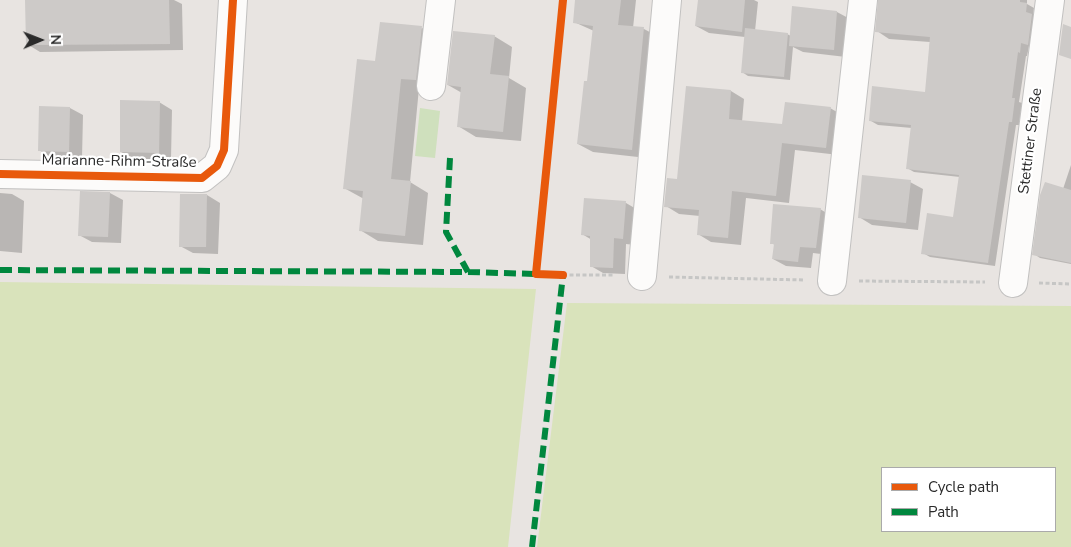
<!DOCTYPE html>
<html>
<head>
<meta charset="utf-8">
<style>
	body { margin:0 }
	#map { position:relative; width:1071px; height:547px; overflow:hidden; background:#e8e4e1; font-family:"Nunito Sans",sans-serif }
	canvas { display:block }
	.legend { position:absolute; left:881px; top:467px; width:175px; height:65px; box-sizing:border-box; background:#fff; border:1px solid #aaa; margin:0; padding:6px 9px; list-style:none; font-size:15px; color:#2a2a2a }
	.legend li { display:flex; align-items:center; gap:10px; height:25px }
	.legend b { width:25px; border:1px solid #aaa }
	.north { position:absolute; left:15px; top:15px; width:50px; height:50px; -webkit-text-stroke:4px #fff; paint-order:stroke; rotate:89deg; font-size:14px; font-weight:700; line-height:20px; text-align:center; color:#2a2a2a }
	.north::after { content:''; display:block; margin:auto; width:18px; height:22px; background:#2a2a2a; clip-path:polygon(50% 0,100% 100%,50% 72%,0 100%) }
</style>
</head>
<body>
<div id="map">
<canvas width="1071" height="547"></canvas>
<ul class="legend">
<li><b style="height:6px;background:#e8590c"></b>Cycle path</li>
<li><b style="height:6px;background:#00873e"></b>Path</li>
</ul>
<div class="north">N</div>
</div>
<script>
const context = document.querySelector('canvas').getContext('2d');
context.lineJoin = 'round';
function fillPath(path, color) {
  context.fillStyle = color;
  context.fill(path, 'evenodd');
}
function poly(rows) {
  const path = new Path2D();
  for (const r of rows) {
    path.moveTo(r[0], r[1]);
    for (let i = 2; i < r.length; i += 2) path.lineTo(r[i], r[i + 1]);
  }
  return path;
}
function trace(path, color, width, dash) {
  context.strokeStyle = color;
  context.lineWidth = width;
  context.lineCap = dash ? 'butt' : 'round';
  context.setLineDash(dash || []);
  context.stroke(path);
}
function drawText(font, color, halo, rows, align = 'center') {
  context.font = font + ' "Nunito Sans",sans-serif';
  context.lineWidth = 4.5;
  context.setLineDash([]);
  context.textBaseline = 'middle';
  context.strokeStyle = halo;
  context.fillStyle = color;
  for (const [text, x, y, turn = 0] of rows) {
    context.save();
    context.translate(x, y);
    context.rotate((+turn || 0) * Math.PI / 180);
    context.textAlign = isNaN(turn) ? turn : align;
    if (halo) context.strokeText(text, 0, 0);
    context.fillText(text, 0, 0);
    context.restore();
  }
}
const green = poly([
	[420,108,440,111,435,158,415,156]
]);
const pitch = poly([
	[0,282,536,289,508,547,0,547],
	[567,303,1071,306,1071,547,537,547],
	[882,468,1055,468,1055,531,882,531]
]);
const shadow = poly([
	[91,0,174,0,182,4,183,50,40,52,27,44],
	[576,0,636,0,633,28,644,29,659,37,647,158,593,152,578,144,588,82,594,31,574,22],
	[699,0,754,0,758,2,755,31,787,34,791,36,793,8,837,12,850,19,846,57,803,52,793,47,790,80,748,76,742,72,745,37,709,33,696,26],
	[879,0,1027,0,1027,4,1034,8,1033,16,1039,20,1035,48,1029,46,1027,56,1026,56,1019,102,1022,103,1019,125,1016,125,995,266,930,257,923,253,954,219,960,177,914,172,907,168,912,128,878,125,871,121,926,93,930,42,889,39,877,31],
	[422,28,440,38,419,88,410,182,428,193,423,245,378,241,360,230,364,199,344,188,377,62],
	[494,36,512,47,509,78,526,88,521,141,476,137,458,126,462,93,448,85],
	[687,87,731,91,744,99,742,122,783,125,830,108,844,116,839,155,795,150,789,203,746,198,741,245,711,242,698,234,700,216,679,214,666,206,678,180],
	[159,102,172,110,171,159,134,159,121,152],
	[40,107,70,108,83,115,82,158,52,158,39,150],
	[1071,165,1071,264,1040,258,1034,254,1063,189],
	[910,182,923,189,918,230,872,225,859,217],
	[81,192,110,193,123,200,121,243,92,242,79,235],
	[0,193,12,194,24,201,22,253,0,251],
	[207,195,220,203,218,254,193,253,180,246],
	[585,199,626,203,638,210,635,245,626,244,625,274,603,273,591,266,592,240,582,234],
	[820,209,833,217,829,255,813,253,811,268,786,266,773,259,775,245,771,243]
]);
const building = poly([
	[25,0,169,0,170,44,26,45],
	[575,0,621,0,618,25,644,27,632,150,577,144,584,81,587,81,593,26,573,23],
	[698,0,745,0,742,32,695,26],
	[878,0,1020,0,1020,2,1027,3,1026,12,1032,14,1028,45,1021,43,1020,53,1018,52,1012,98,1015,98,1012,122,1009,122,988,263,921,254,927,213,953,217,959,175,906,169,911,125,869,121,872,86,925,92,930,37,875,32],
	[792,6,837,11,834,50,789,46],
	[380,22,422,26,416,80,401,79,391,179,411,181,405,236,359,231,363,191,343,189,357,59,375,61],
	[1063,24,1071,27,1071,59,1059,55],
	[745,28,788,33,784,77,741,73],
	[453,31,495,35,490,74,509,76,503,132,457,127,461,87,447,85],
	[686,86,731,90,729,119,782,124,785,102,831,107,826,148,782,143,776,196,732,191,728,238,697,235,699,210,664,207,667,178,677,179],
	[120,100,160,101,159,153,120,152],
	[39,106,70,107,69,152,38,151],
	[862,175,911,180,906,223,858,218],
	[1045,182,1071,190,1071,263,1032,255,1040,195],
	[80,191,110,192,108,237,78,236],
	[180,194,207,194,206,247,179,247],
	[584,198,626,201,623,239,614,238,613,268,590,267,590,236,581,235],
	[773,204,821,208,816,248,800,247,798,262,772,259,774,244,770,244]
]);
const path = poly([
	[563,275,615,275],
	[669,277,805,280],
	[859,281,985,282],
	[1039,283,1071,284]
]);
const minor = poly([
	[431,86,441,0],
	[0,174,202,178,217,166,224,150,233,0],
	[642,276,667,0],
	[832,281,863,0],
	[1013,283,1050,0]
]);
const quiet = poly([
	[450,158,446,232,468,272],
	[0,270,468,272,536,274],
	[532,547,563,275,560,275]
]);
const cycleway = poly([
	[563,0,536,274,563,275],
	[0,174,202,178,217,166,224,150,233,0]
]);
const streetNames = [
	["Stettiner Straße",1031,141,-83],
	["Marianne-Rihm-Straße",119,162,1]
];
fillPath(green, '#cfe0bd');
fillPath(pitch, '#d9e3bb');
fillPath(shadow, '#0003');
fillPath(building, '#cdcac8');
trace(minor, '#c2c1c0', 30);
trace(path, '#c6c6c5', 3, [4, 2.5]);
trace(minor, '#fcfbfa', 28);
trace(quiet, '#00873e', 6, [12, 6]);
trace(cycleway, '#e8590c', 8);
drawText('15px', '#2a2a2a', '#fff', streetNames);
</script>
</body>
</html>
